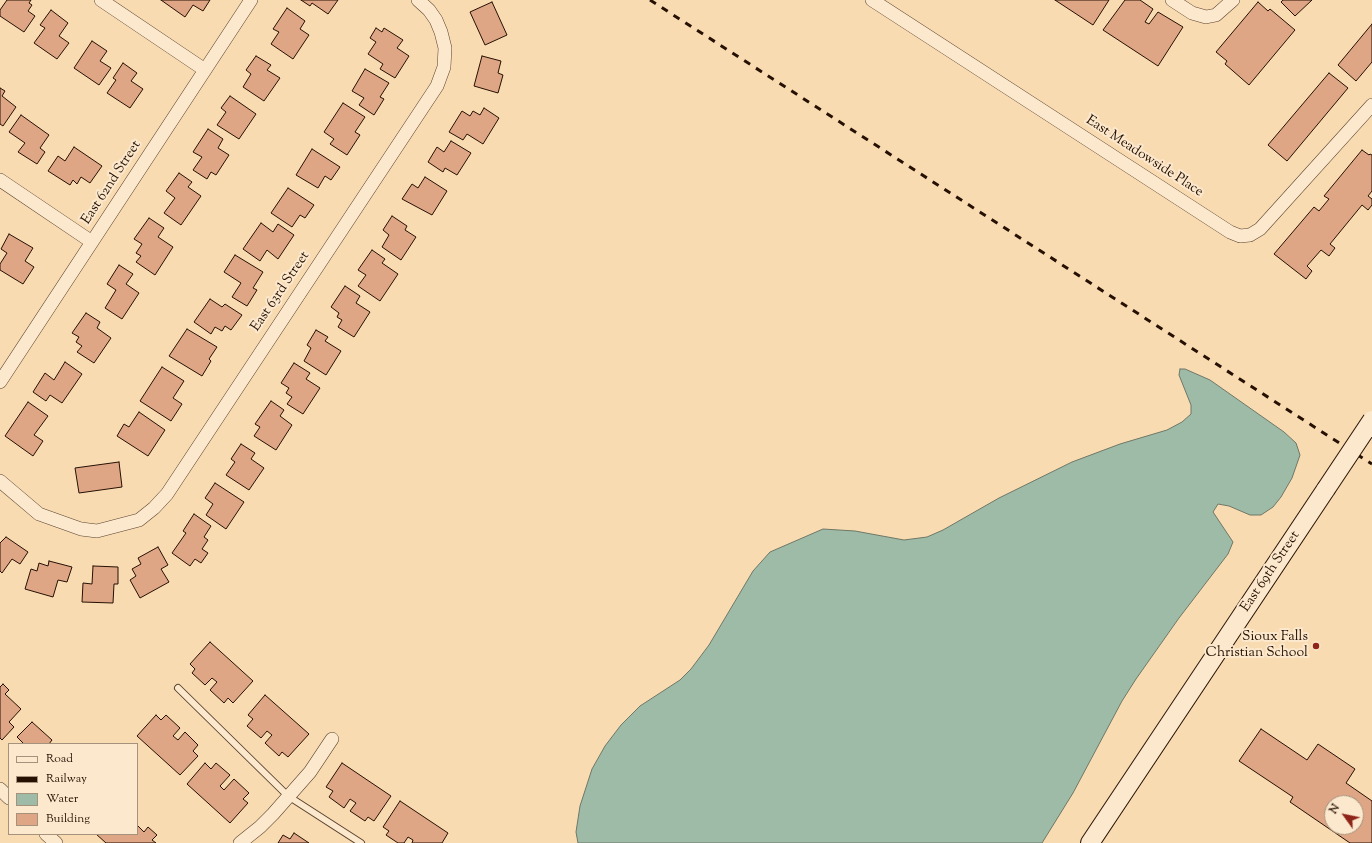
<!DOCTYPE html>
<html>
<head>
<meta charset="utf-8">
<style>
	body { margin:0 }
	#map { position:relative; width:1372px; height:843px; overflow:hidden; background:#f9dbb2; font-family:"Sorts Mill Goudy",serif }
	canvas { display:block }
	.legend { position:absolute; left:8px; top:743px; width:130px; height:92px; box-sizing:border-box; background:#fbe8cd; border:1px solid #a5927c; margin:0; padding:5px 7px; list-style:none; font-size:12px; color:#251002 }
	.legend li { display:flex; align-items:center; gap:8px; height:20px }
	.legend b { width:20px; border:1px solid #a5927c }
	.north { position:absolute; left:1324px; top:795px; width:40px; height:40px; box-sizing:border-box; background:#fbe8cd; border:1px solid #a5927c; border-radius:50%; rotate:303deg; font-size:11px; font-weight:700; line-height:16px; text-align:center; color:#251002 }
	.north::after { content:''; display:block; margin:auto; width:14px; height:18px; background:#8f2418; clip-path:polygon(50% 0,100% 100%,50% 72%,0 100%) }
</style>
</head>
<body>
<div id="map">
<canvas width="1372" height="843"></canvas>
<ul class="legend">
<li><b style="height:5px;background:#fbe8cd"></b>Road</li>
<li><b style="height:5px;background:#251002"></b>Railway</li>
<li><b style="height:11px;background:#9ebba8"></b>Water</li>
<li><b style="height:11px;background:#dfa686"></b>Building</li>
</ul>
<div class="north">N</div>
</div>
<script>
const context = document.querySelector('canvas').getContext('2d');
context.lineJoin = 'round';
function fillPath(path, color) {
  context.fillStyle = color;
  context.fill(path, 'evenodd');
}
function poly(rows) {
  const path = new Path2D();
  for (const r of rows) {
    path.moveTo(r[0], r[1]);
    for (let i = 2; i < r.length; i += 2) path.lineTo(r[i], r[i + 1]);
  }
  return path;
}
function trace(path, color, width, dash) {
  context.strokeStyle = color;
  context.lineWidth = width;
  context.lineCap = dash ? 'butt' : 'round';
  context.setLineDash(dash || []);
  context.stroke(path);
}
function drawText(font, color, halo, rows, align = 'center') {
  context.font = font + ' "Sorts Mill Goudy",serif';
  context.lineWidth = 4;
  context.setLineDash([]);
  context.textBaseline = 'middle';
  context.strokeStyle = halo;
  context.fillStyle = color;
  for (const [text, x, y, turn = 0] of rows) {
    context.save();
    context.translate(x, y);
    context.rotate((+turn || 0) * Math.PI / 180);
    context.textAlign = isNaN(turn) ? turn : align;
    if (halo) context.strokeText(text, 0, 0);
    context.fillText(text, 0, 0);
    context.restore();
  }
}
const water = poly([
	[1180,369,1185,369,1210,380,1284,432,1296,443,1300,455,1292,478,1281,497,1273,507,1261,515,1250,515,1229,506,1218,504,1213,512,1233,542,1228,554,1179,618,1136,679,1122,701,1073,793,1042,843,578,843,576,832,580,806,592,769,605,746,621,725,640,706,680,680,691,669,709,645,753,571,770,552,823,529,855,531,904,540,927,537,943,530,999,498,1072,462,1120,444,1167,430,1182,422,1191,414,1191,405,1179,375,1180,369]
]);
const building = poly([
	[7,0,31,0,29,3,32,5,28,11,35,16,24,32,0,16,0,10,7,0],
	[161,0,210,0,203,11,193,5,185,17,161,0],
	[301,0,338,0,328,14,312,3,310,6,301,0],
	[1055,0,1109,0,1093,25,1055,0],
	[1125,0,1140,0,1153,9,1145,22,1149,24,1158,12,1183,27,1158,66,1103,30,1125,0],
	[1283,0,1312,0,1295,16,1281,2,1283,0],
	[492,2,507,35,485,45,470,12,492,2],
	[1258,2,1268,11,1270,9,1295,30,1249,85,1225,64,1227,61,1216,52,1258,2],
	[287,8,305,21,300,29,309,35,293,59,271,44,279,32,273,29,287,8],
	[51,10,68,23,59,36,69,43,57,59,34,43,45,28,40,25,51,10],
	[1372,24,1372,62,1356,81,1338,65,1372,24],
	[376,28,382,32,384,28,403,40,397,48,409,56,395,78,380,69,383,64,368,54,376,42,370,38,376,28],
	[92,41,107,51,100,61,111,68,99,85,74,68,92,41],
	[256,56,271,65,267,70,280,78,264,101,243,87,251,74,246,70,256,56],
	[482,56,501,61,498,73,503,75,498,93,474,86,482,56],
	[123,63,137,73,131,81,143,89,130,108,107,93,116,80,113,78,123,63],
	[365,69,389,83,380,97,384,99,374,115,359,105,364,98,352,91,365,69],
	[1329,73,1348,88,1287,161,1268,145,1329,73],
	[0,88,5,91,2,96,16,107,3,126,0,124,0,88],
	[230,96,256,114,239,139,217,125,226,112,221,108,230,96],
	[343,103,365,117,355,132,360,135,347,155,330,144,334,139,324,132,343,103],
	[484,108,499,118,483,144,467,134,463,140,449,132,462,111,470,116,473,111,480,115,484,108],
	[21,115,49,135,40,148,45,152,37,164,18,152,25,143,9,132,21,115],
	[208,129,223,139,218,148,229,155,216,175,211,172,207,179,193,170,202,157,193,152,208,129],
	[451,141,471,153,457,175,445,168,443,172,428,162,437,147,444,152,451,141],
	[74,147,102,166,90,183,81,177,77,184,73,180,70,185,48,171,58,156,65,161,74,147],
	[312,149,340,167,331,180,325,176,318,188,296,175,312,149],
	[1362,150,1369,155,1370,154,1372,155,1372,191,1368,196,1372,199,1372,205,1368,210,1362,205,1330,244,1335,248,1329,256,1321,250,1307,266,1312,271,1306,279,1274,254,1314,207,1319,211,1329,199,1324,196,1362,150],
	[179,173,192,182,188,187,201,196,181,225,164,213,175,198,166,191,179,173],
	[425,177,447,191,432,215,402,199,412,184,418,188,425,177],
	[288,188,314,205,305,218,300,215,292,227,271,213,288,188],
	[392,216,407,226,405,230,416,237,401,260,382,247,389,235,383,230,392,216],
	[149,218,164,228,158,237,173,247,155,275,136,262,141,256,136,253,142,244,134,239,149,218],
	[261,223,273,232,278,224,294,235,278,259,267,250,260,261,243,249,261,223],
	[9,234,33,248,25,261,34,267,23,284,0,270,0,264,7,253,1,249,9,234],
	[372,250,385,259,382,263,398,274,380,301,358,286,366,275,358,270,372,250],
	[235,255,263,272,253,288,257,290,247,306,232,297,241,283,224,272,235,255],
	[119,265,133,274,126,284,139,293,122,319,105,308,116,290,107,284,119,265],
	[345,286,360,296,356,303,370,312,354,337,338,327,342,320,337,317,339,313,331,307,345,286],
	[210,299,222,307,225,304,242,315,231,330,225,326,222,331,215,327,211,334,194,322,210,299],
	[86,313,100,322,97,328,111,338,94,363,77,352,82,346,76,342,79,337,72,333,86,313],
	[187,329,217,347,209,359,211,361,202,376,169,356,187,329],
	[316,330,328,337,325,341,341,351,326,375,304,361,311,348,307,345,316,330],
	[65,362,82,374,62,403,50,395,46,401,33,392,45,373,54,380,65,362],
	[294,363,310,373,306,379,320,388,303,414,287,404,292,397,286,393,289,388,281,383,294,363],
	[162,367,184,381,173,398,182,404,171,421,140,401,162,367],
	[271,401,284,410,280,416,292,425,276,450,254,436,260,427,255,424,271,401],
	[28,402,48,416,34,435,43,441,33,456,5,436,28,402],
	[139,412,165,430,148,456,117,436,124,424,129,427,139,412],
	[241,444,255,453,251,459,264,468,249,490,226,475,235,462,231,459,241,444],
	[119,462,122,487,79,493,75,468,119,462],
	[215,483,244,502,226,529,206,515,213,504,205,498,215,483],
	[194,514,211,526,204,537,208,540,202,549,208,553,201,563,195,559,190,566,172,553,186,533,183,531,194,514],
	[6,537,28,552,20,564,12,559,2,573,0,571,0,543,6,537],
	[158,547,168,565,161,569,169,582,140,598,130,580,136,576,132,569,141,564,138,558,158,547],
	[49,561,72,567,67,582,58,580,53,597,25,589,31,569,37,571,39,563,48,566,49,561],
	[93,566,118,567,118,584,114,584,113,603,82,602,83,583,92,584,93,566],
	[210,642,253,681,233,703,228,698,224,703,210,690,217,682,212,678,205,685,192,673,195,669,190,664,210,642],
	[3,684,9,690,5,694,21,709,9,722,14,727,2,740,0,738,0,687,3,684],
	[265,695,309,734,288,757,282,752,279,756,265,743,272,735,267,731,261,738,247,726,253,719,248,715,265,695],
	[156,715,161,720,166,715,180,728,173,736,178,740,185,732,198,745,193,751,198,756,180,775,137,736,156,715],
	[32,722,52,740,49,744,24,744,17,737,32,722],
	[1261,729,1307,760,1318,744,1355,769,1346,783,1372,801,1372,843,1350,843,1290,802,1293,797,1239,761,1261,729],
	[1332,803,1356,803,1356,827,1332,827,1332,803],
	[205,763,211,769,216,763,230,775,220,786,224,790,234,779,249,793,243,799,248,803,230,823,187,784,205,763],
	[342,763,391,796,374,821,368,817,365,821,350,811,356,803,350,799,344,808,329,797,333,791,326,787,342,763],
	[400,801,448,833,442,843,412,843,413,840,408,837,404,843,398,843,386,835,389,831,383,827,400,801],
	[137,825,144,832,148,827,157,835,152,840,156,843,106,843,96,834,137,834,137,825],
	[294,833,309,843,278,843,283,835,290,839,294,833]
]);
const service = poly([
	[178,688,288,796,361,843]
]);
const minor = poly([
	[101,0,205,70],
	[872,0,1230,232,1240,236,1250,235,1260,229,1372,105],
	[1172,0,1192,13,1206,17,1216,15,1233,0],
	[0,180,92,242],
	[0,382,251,0],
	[0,481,39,514,81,529,97,531,139,520,154,508,167,494,437,86,444,67,445,48,441,32,436,20,429,10,418,0],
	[0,789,9,798],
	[46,834,56,843],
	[240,843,260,827,273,814,310,772,332,739]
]);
const secondary = poly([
	[1090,843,1326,489]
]);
const rail = poly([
	[650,0,1372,464]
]);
const secondaryBridge = poly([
	[1326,489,1372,420]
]);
const markers = [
	[1316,646,4,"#8f2418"]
];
const streetNames = [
	["East Meadowside Place",1144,157,33],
	["East 62nd Street",112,183,-57],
	["East 63rd Street",281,292,-56],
	["East 69th Street",1271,572,-56]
];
const poiNames = [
	["Sioux Falls",1308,638],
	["Christian School",1308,654]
];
fillPath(water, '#9ebba8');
trace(water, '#6e7766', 1);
fillPath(building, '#dfa686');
trace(building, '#251002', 1);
trace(service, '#5a432e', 8);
trace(minor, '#5a432e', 14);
trace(secondary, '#251002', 20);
trace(service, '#fbe8cd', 6);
trace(minor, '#fbe8cd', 13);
trace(secondary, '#fbe8cd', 18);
trace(rail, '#251002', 3, [7, 7]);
trace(secondaryBridge, '#251002', 20, []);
trace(secondaryBridge, '#fbe8cd', 18);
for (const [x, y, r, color] of markers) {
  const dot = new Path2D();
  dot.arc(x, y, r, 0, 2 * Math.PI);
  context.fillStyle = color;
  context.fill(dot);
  trace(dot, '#fbe8cd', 1.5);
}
drawText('14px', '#251002', '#fbe8cd', streetNames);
drawText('14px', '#251002', '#fbe8cd', poiNames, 'right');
</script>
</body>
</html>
